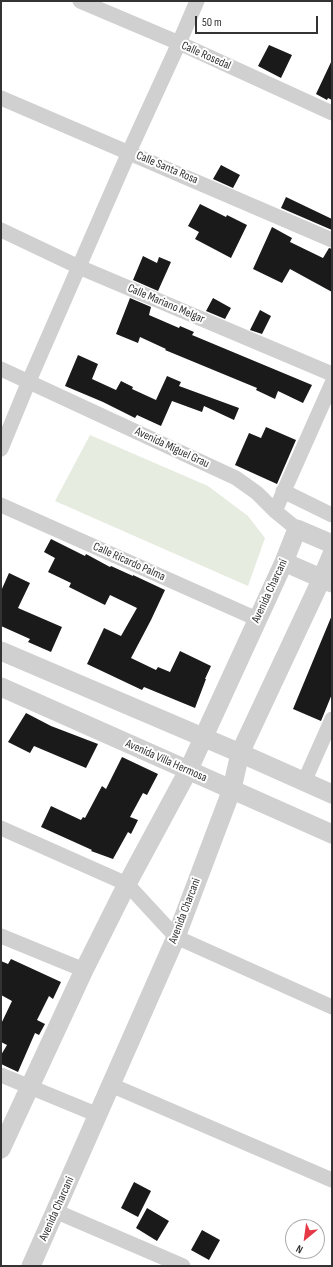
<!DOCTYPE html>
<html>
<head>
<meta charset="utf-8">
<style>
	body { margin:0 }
	#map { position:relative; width:333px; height:1267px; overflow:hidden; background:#fff; font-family:"Sofia Sans Condensed",sans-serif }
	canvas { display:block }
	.frame { position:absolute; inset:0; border:2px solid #333; pointer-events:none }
	.north { position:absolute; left:285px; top:1219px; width:40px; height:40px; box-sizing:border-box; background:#fff; border:1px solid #adadad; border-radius:50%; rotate:209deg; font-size:11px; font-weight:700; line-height:16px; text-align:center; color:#333 }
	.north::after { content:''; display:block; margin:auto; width:14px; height:18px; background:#e63946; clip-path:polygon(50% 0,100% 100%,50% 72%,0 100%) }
	.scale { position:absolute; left:195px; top:16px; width:123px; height:18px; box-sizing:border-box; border:2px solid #333; border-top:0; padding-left:5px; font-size:12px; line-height:14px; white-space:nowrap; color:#333; -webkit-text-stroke:3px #fff; paint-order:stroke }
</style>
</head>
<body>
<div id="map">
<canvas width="333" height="1267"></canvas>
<div class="frame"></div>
<div class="north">N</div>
<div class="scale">50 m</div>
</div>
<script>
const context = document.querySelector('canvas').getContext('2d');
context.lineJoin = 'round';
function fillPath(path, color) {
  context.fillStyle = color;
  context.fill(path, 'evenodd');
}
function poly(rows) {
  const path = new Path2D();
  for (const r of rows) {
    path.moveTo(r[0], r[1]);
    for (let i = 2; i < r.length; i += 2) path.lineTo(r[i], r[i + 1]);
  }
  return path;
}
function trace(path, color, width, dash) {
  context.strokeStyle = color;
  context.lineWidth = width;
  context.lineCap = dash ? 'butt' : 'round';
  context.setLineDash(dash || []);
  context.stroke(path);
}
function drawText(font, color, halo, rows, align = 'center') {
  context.font = font + ' "Sofia Sans Condensed",sans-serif';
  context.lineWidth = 4;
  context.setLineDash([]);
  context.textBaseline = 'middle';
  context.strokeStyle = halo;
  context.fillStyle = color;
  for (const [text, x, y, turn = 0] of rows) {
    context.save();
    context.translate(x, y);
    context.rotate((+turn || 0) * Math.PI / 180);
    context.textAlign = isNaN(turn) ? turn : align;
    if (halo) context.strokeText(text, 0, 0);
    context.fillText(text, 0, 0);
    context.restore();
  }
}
const green = poly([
	[90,435,208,486,248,516,265,538,248,586,55,501]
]);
const building = poly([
	[269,45,292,55,281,78,258,66],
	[332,60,332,100,328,98,327,100,316,94],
	[221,165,240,175,233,188,213,179],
	[286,197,332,219,332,230,281,208],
	[200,204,226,217,227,215,247,225,231,258,195,239,199,232,188,226],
	[272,227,292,238,290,242,323,258,329,248,332,249,332,292,290,269,282,283,253,269],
	[143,256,157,263,159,257,171,262,158,291,133,280],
	[130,298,151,307,149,315,179,328,180,326,194,332,192,335,312,385,303,403,278,391,275,399,256,390,257,388,165,350,166,349,140,337,138,343,116,334],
	[213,298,231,308,225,319,206,311],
	[260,310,271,316,262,334,250,330],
	[78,355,98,364,92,379,116,390,121,381,133,387,132,389,156,400,167,376,181,382,179,386,239,408,234,420,204,406,202,412,172,401,161,426,137,415,135,418,103,402,65,386],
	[266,427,296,440,277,484,235,465,249,433,261,438],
	[51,539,85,556,86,554,110,567,111,566,133,576,133,575,165,590,151,620,131,658,156,670,158,667,170,672,180,651,211,666,205,679,206,679,195,708,144,687,142,690,87,664,104,628,121,636,137,608,110,595,105,605,69,587,71,583,48,572,55,558,44,552],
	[9,573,30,583,18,608,62,627,51,652,28,642,30,639,1,626,1,591],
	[332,615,332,694,321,721,293,709],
	[26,713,51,726,98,744,86,768,34,746,30,753,8,742],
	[122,757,158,774,147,795,143,793,130,817,138,820,131,834,128,832,113,859,91,851,92,850,41,827,51,806,81,820,83,817,85,818,102,786,106,789],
	[11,959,61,982,53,999,49,996,37,1020,45,1024,39,1035,35,1033,18,1072,1,1064,1,1055,7,1045,1,1042,1,1024,12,1001,1,995,1,961,8,964],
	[134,1182,151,1191,138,1217,121,1208],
	[147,1208,169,1221,157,1241,136,1228],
	[202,1230,220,1240,209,1260,191,1250]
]);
const minor = poly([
	[80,1,179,43,332,113],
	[1,98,332,240],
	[1,230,79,267,332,374],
	[1,369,236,478,257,493,275,511,297,529],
	[1,449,29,381,129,152,179,43,197,1],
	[283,491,332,515],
	[1,505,257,619],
	[275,511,332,383],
	[304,782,332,719],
	[1,828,127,884,176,937,332,1007],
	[1,936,84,970],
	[1,1075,98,1115],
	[111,1085,332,1180],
	[55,1211,183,1266]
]);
const tertiary = poly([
	[284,562,332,583],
	[1,651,240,753,332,794],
	[1,687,332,834],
	[1,1149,84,970,127,884,188,771,284,562,297,529,332,544],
	[31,1266,176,937,232,789,240,753,322,578,332,554]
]);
const streetNames = [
	["Calle Rosedal",206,56,24],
	["Calle Santa Rosa",167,168,23],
	["Calle Mariano Melgar",166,304,23],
	["Avenida Miguel Grau",172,448,25],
	["Calle Ricardo Palma",129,562,24],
	["Avenida Charcani",270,591,-65],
	["Avenida Villa Hermosa",166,761,24],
	["Avenida Charcani",185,911,-69],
	["Avenida Charcani",57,1209,-66]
];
fillPath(green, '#e6ecdf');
fillPath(building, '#1a1a1a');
trace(minor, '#d0d0d0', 15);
trace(tertiary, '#d0d0d0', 19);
drawText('12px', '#333', '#fff', streetNames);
</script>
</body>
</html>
